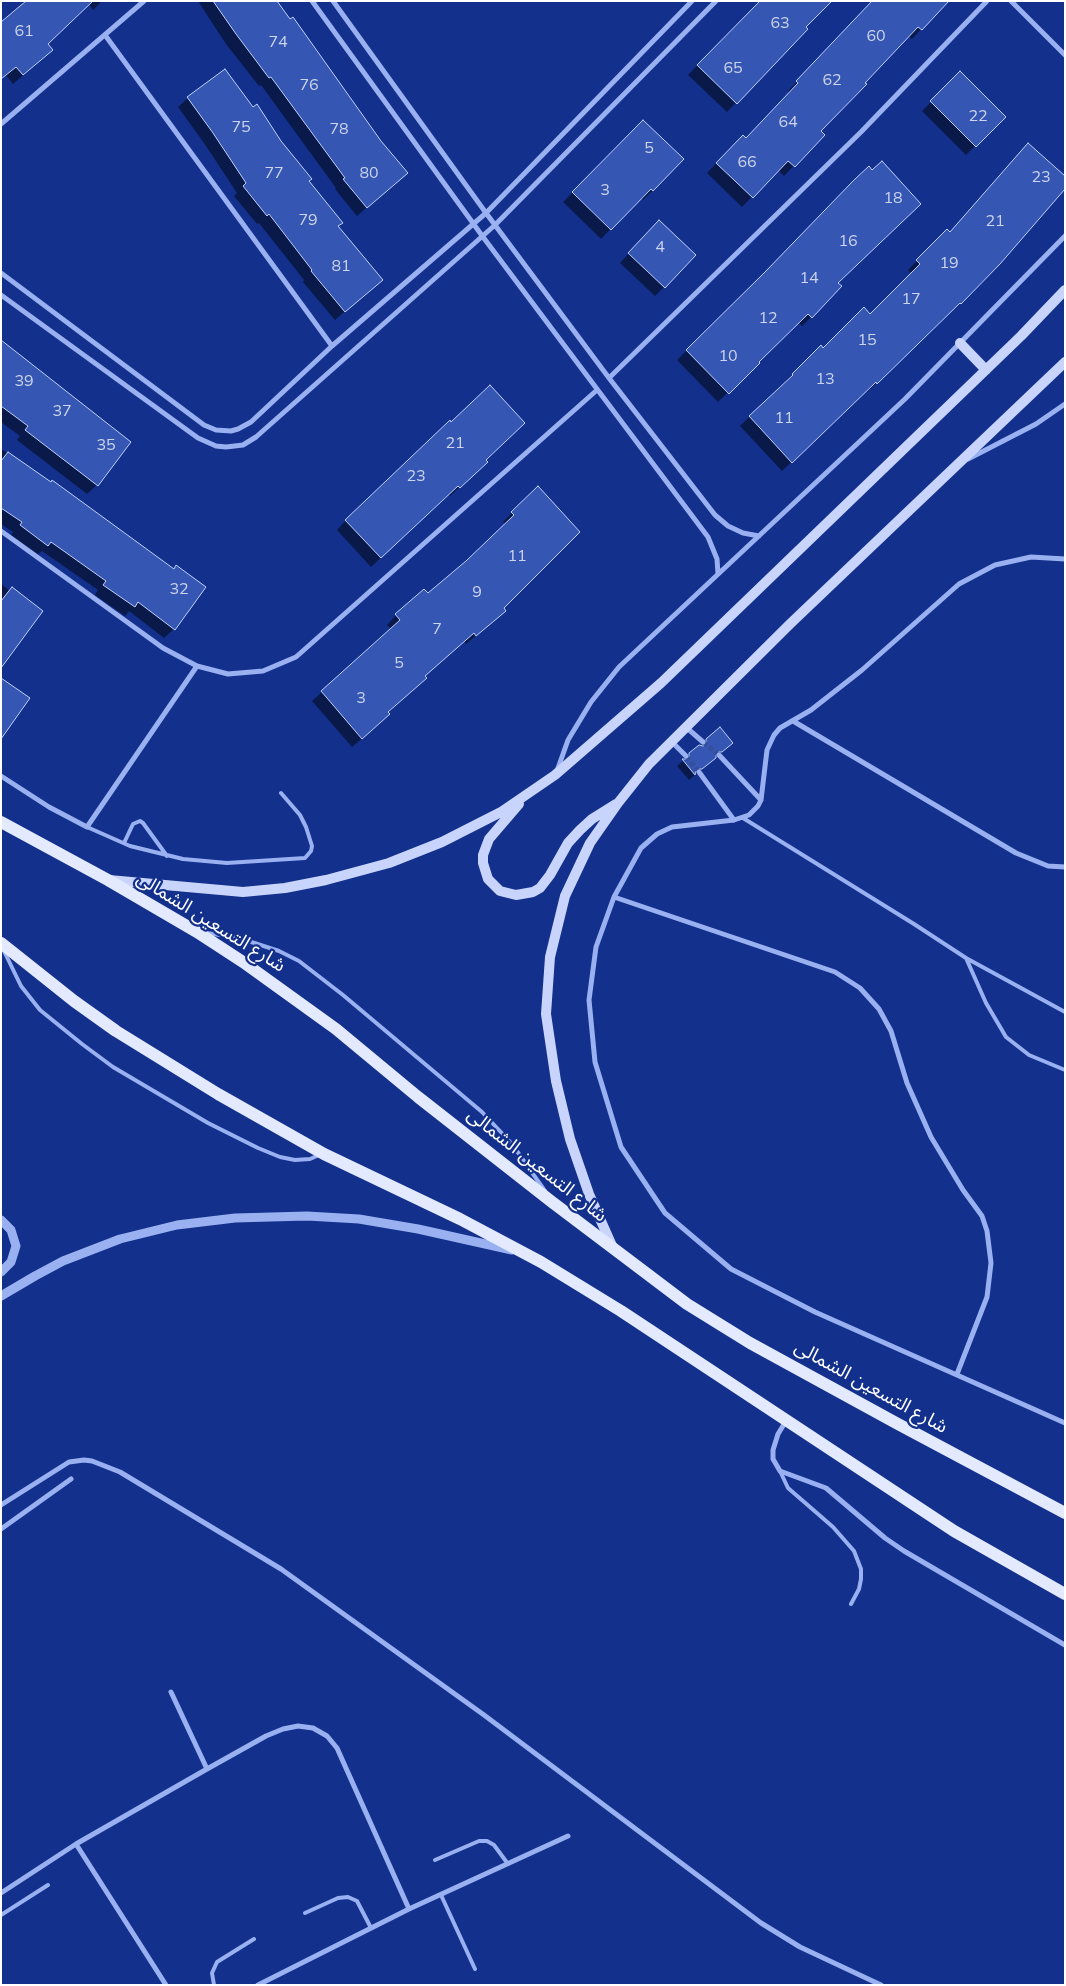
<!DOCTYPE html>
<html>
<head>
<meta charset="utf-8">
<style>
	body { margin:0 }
	#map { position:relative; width:1066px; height:1986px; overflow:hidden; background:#12308c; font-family:Mulish,sans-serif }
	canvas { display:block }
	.frame { position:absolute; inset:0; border:2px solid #fff; pointer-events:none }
</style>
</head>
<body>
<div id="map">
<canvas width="1066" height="1986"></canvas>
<div class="frame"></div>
</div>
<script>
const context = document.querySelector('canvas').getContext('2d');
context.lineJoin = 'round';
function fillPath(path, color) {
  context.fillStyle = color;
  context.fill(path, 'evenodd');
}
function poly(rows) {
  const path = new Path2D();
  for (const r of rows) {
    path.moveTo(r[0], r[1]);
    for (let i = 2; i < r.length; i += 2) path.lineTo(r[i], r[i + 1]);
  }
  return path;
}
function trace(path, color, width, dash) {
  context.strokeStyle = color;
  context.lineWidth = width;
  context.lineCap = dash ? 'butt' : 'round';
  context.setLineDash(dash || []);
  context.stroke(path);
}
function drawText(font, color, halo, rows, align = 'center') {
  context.font = font + ' Mulish,"Noto Sans Arabic",sans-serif';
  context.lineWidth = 4.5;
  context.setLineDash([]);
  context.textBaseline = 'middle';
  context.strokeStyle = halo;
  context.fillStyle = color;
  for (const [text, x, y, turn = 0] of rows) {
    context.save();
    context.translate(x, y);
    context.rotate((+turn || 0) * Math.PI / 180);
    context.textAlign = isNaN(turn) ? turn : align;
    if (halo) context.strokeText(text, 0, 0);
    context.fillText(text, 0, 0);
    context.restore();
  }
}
const shadow = poly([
	[20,1,102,1,93,10,89,4,47,44,52,50,13,84,6,75,24,5],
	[198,1,276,1,380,142,406,173,357,216,335,189,336,188,261,85,259,86,226,44],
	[760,1,830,1,727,112,688,75],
	[947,1,912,39,908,36,819,131,823,135,784,176,778,170,742,207,707,173,733,146,746,140,790,93,788,91,828,50],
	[960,73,1004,117,966,155,922,111],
	[188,98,308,181,342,223,337,227,381,280,335,320,303,282,304,280,259,223,257,224,234,196,237,193,204,143,178,107],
	[633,131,653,190,643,200,641,197,601,239,563,202],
	[947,230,999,263,951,312,950,311,867,392,866,391,782,471,740,426,821,347,823,350,870,315,912,274,908,270],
	[650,231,664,287,655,296,620,263],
	[760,279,837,283,811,317,802,326,798,322,718,402,677,360],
	[1,339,5,342,4,343,97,485,87,494,17,440,20,436,1,422],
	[1,449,51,484,174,629,164,638,129,611,125,616,95,595,98,590,42,551,38,554,11,535,13,532,1,524],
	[485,460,477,471,450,496,448,494,371,567,337,530,346,520],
	[537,488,502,608,505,611,466,644,464,641,424,676,387,713,389,714,379,724,352,747,312,701,391,629,387,625,396,615,424,590,428,595,467,562,506,525,503,522],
	[1,584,10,591,1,663],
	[707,740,725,749,689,780,677,766]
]);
const building = poly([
	[26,1,93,1,48,44,53,50,23,75,16,67,1,79,1,22,26,1],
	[213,1,277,1,290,19,293,17,381,141,408,173,367,208,343,179,345,178,271,77,269,78,236,34,213,1],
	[760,1,832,1,806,27,808,29,737,104,697,65,760,1],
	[872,1,949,1,922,30,918,27,865,83,867,84,821,131,825,135,795,167,788,161,753,198,716,163,743,135,746,138,798,83,796,81,872,1],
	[225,69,253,107,257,104,281,141,312,179,309,181,343,223,338,226,383,280,345,312,311,271,312,270,269,214,267,216,243,186,246,183,213,133,187,97,225,69],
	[960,71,1006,117,976,147,930,101,960,71],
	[643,120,684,159,653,191,651,189,611,230,572,192,643,120],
	[1028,143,1065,176,1065,189,1000,264,961,304,960,303,877,384,876,382,792,463,749,416,793,375,792,374,821,345,823,348,864,307,870,314,920,264,916,260,947,229,950,232,1028,143],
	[882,161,921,204,838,283,842,286,812,318,808,314,759,362,760,363,729,394,686,350,765,272,854,180,869,166,872,170,882,161],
	[659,220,696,255,665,288,628,253,659,220],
	[1,340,131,442,98,486,25,430,28,426,1,406,1,340],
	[490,385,525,423,486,460,488,462,460,488,458,486,381,558,345,520,450,420,451,422,490,385],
	[8,452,51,482,52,480,174,569,176,565,206,587,175,630,138,602,135,607,103,585,106,581,51,542,48,546,20,525,22,522,1,508,1,461,8,452],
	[538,486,580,532,504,608,506,611,476,636,474,633,425,676,427,678,388,712,390,714,362,739,321,691,400,620,395,614,424,589,428,593,466,561,514,515,511,512,538,486],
	[12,587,43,611,1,668,1,601,12,587],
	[1,678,30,698,1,739,1,678],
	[720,727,733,743,722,752,716,752,716,758,702,769,696,769,695,775,682,759,689,759,689,753,699,745,703,746,706,745,706,739,720,727]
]);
const minorTunnel = poly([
	[703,742,719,755],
	[686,756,699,772]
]);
const service = poly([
	[743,818,914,924,966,958],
	[87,827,130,846,183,859,227,863,305,858,311,851,312,846,306,827,300,815,281,793],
	[124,843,133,824,140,821,143,823,167,856],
	[207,933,239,938,279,951,299,961,343,995,482,1112,512,1144,545,1191],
	[4,951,21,986,40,1010,82,1044,113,1067,208,1123,258,1148,280,1157,295,1160,310,1159,319,1155],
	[1065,1012,966,958,986,1003,1006,1037,1029,1055,1065,1070],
	[780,1471,788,1488,833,1527,854,1551,861,1569,861,1579,859,1589,851,1604],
	[435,1860,479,1841,487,1841,494,1845,508,1864],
	[441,1895,475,1969],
	[305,1913,338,1898,348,1897,357,1901,371,1928],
	[1,1915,48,1885],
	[214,1985,212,1973,217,1962,254,1939]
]);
const minor = poly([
	[312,1,483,237,708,537,717,559,718,574],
	[333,1,486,213,609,378,715,515,728,526,743,533,759,536],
	[1011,1,1065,55],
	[105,35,332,346],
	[1,124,144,1],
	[1,273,204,425,216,430,231,431,238,429,251,422,332,346,486,213,692,1],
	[1,295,198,438,216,446,226,447,243,445,256,437,495,225,716,1],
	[609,378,861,132,987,1],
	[968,459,1036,424,1065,404],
	[1,531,163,648,197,666,228,674,263,671,296,657,597,390],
	[1065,559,1031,557,995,565,959,584,862,670,811,710,780,728,774,735,767,750,761,800,758,806,749,815,734,820,672,827,657,834,641,848,614,897,596,947,589,1000,595,1062,621,1147,665,1213,731,1269,815,1312,1065,1423],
	[793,721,1016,853,1048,866,1065,867],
	[687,728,703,742],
	[672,742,686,756],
	[719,755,761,800],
	[557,771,568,740,591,702,619,667,905,399,1065,236],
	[699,772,734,820],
	[1,776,49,807,87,827,197,666],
	[614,897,835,972,860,988,879,1009,891,1031,907,1083,931,1137,963,1190,982,1216,987,1231,991,1263,987,1297,957,1374],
	[786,1421,778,1434,773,1450,773,1459,780,1471,826,1488,885,1538,904,1551,1065,1645],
	[1,1505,69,1462,84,1460,92,1461,120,1472,281,1569,484,1715,761,1923,800,1947,881,1985],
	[1,1529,71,1479],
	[171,1692,207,1769],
	[76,1844,166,1985],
	[1,1893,76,1844,207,1769,266,1736,283,1729,298,1726,313,1728,327,1736,337,1748,409,1909],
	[258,1985,409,1909,568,1836]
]);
const tertiary = poly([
	[1,1220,11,1230,16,1246,11,1262,1,1272],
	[1,1296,35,1276,63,1261,120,1239,177,1225,235,1218,307,1216,359,1219,418,1229,512,1250]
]);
const secondary = poly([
	[960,343,986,370],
	[519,804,489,839,483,855,483,863,488,879,500,891,516,895,533,892,540,888,550,875,568,843,580,830,592,819,616,804],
	[109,880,243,892,285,888,326,880,389,863,442,842,501,812,555,775,661,683,1021,336,1065,290],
	[613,1248,589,1194,570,1139,556,1081,546,1014,550,957,565,896,590,843,618,803,649,764,791,623,1065,362]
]);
const primary = poly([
	[1,822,108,880,197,932,243,962,336,1029,418,1097,552,1202,687,1304,750,1343,898,1424,1065,1513],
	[1,943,74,1001,116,1031,218,1094,324,1154,460,1219,541,1262,621,1311,954,1531,1065,1594]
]);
const numberNames = [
	["63",780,23],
	["61",24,31],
	["60",876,36],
	["74",278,42],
	["65",733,68],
	["62",832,80],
	["76",309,85],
	["22",978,116],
	["64",788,122],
	["75",241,127],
	["78",339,129],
	["5",649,148],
	["66",747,162],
	["77",274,173],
	["80",369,173],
	["23",1041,177],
	["3",605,190],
	["18",893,198],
	["79",308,220],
	["21",995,221],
	["16",848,241],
	["4",660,247],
	["19",949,263],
	["81",341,266],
	["14",809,278],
	["17",911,299],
	["12",768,318],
	["15",867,340],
	["10",728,356],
	["13",825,379],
	["39",24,381],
	["37",62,411],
	["11",784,418],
	["21",455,443],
	["35",106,445],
	["23",416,476],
	["11",517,556],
	["32",179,589],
	["9",477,592],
	["7",437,629],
	["5",399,663],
	["3",361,698]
];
const streetNames = [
	["شارع التسعين الشمالى",211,922,32],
	["شارع التسعين الشمالى",537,1165,38],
	["شارع التسعين الشمالى",871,1387,29]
];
fillPath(shadow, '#0007');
fillPath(building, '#3556b3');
trace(building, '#c0d0fc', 1);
trace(minorTunnel, '#364f9d', 5, [5, 2.5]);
trace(service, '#99b0f1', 4);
trace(minor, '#99b0f1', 5);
trace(tertiary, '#99b0f1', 9);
trace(secondary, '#c8d4fc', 10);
trace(primary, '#e3e9ff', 12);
drawText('16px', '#ccd5ec', null, numberNames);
drawText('19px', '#fff', '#12308c', streetNames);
</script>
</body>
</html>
